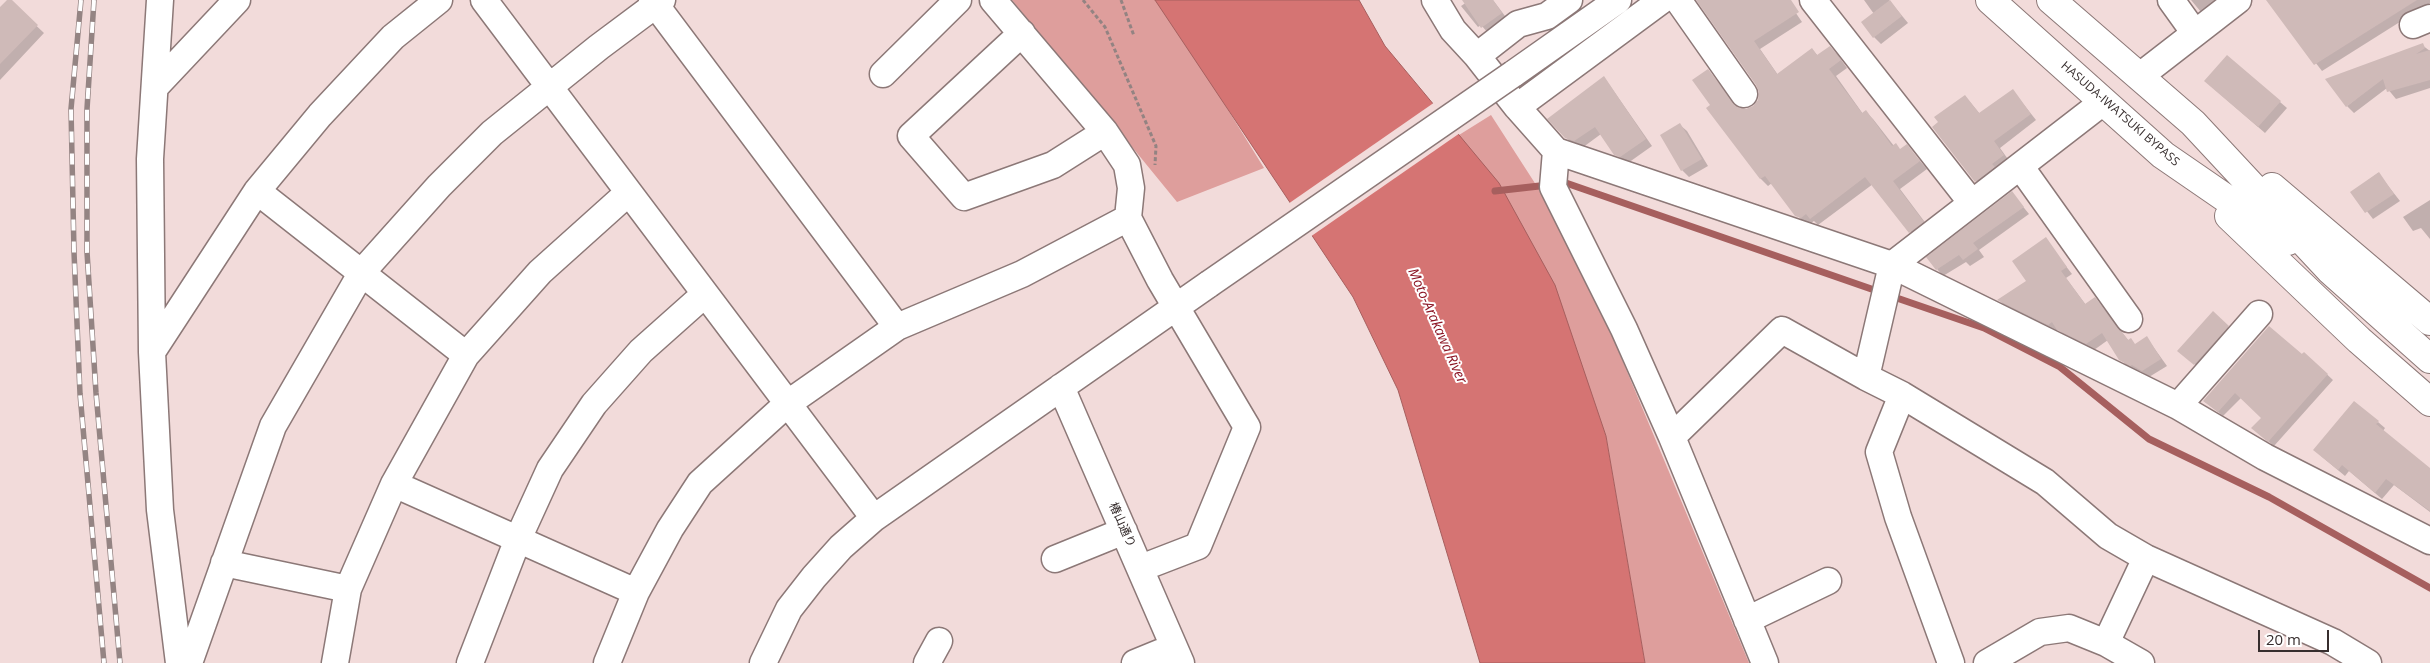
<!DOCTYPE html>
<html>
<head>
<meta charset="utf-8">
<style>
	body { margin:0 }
	#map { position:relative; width:2430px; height:663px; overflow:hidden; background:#f2dbda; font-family:"Open Sans",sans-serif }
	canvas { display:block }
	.scale { position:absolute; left:2258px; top:630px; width:71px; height:22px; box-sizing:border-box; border:2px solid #372e2e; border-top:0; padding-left:6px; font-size:15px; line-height:18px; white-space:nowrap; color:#372e2e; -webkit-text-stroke:4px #fff; paint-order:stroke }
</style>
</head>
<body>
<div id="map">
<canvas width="2430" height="663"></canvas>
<div class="scale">20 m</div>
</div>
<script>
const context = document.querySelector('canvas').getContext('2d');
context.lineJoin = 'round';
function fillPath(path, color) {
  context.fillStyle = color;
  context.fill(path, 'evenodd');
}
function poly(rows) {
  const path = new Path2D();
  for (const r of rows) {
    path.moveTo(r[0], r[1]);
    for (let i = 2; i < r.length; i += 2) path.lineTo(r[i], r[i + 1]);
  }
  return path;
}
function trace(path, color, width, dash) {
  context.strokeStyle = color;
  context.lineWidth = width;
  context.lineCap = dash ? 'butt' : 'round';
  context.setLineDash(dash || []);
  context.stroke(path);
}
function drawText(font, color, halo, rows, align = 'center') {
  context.font = font + ' "Open Sans","Noto Sans JP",sans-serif';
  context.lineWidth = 4;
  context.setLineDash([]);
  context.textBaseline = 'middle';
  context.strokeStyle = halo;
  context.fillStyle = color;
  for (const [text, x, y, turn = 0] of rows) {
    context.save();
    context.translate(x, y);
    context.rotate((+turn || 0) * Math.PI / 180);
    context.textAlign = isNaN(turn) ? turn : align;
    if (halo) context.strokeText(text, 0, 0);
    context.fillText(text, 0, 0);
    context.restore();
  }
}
const green = poly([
	[1012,0,1160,0,1264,168,1177,202],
	[1491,115,1540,191,1613,338,1749,663,1645,663,1606,436,1459,135]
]);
const water = poly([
	[1155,0,1359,0,1385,46,1499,183,1555,285,1606,436,1645,663,1480,663,1398,390,1353,297,1155,0]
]);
const pier = poly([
	[1435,102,1460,133,1310,237,1288,204]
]);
const shadow = poly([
	[9,0,44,33,0,80,0,9],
	[1470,0,1493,0,1508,20,1489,34,1481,25,1478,27,1461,6],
	[1698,0,1787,0,1802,22,1760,49,1778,75,1812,49,1818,56,1830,47,1837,54,1847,68,1836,76,1863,114,1866,112,1873,119,1894,146,1901,150,1907,146,1927,169,1900,189,1930,229,1917,239,1873,184,1818,225,1814,221,1808,225,1804,223,1772,183,1768,186,1761,179,1708,108,1712,106,1708,70,1739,109,1746,110,1754,107,1759,100,1760,92,1757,85],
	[1864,0,1889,0,1908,23,1881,44,1874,37,1874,14],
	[2191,0,2230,0,2206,18],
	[2267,0,2430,0,2430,3,2322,71],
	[2422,45,2430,51,2430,88,2396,99,2387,88,2354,113,2347,106],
	[1604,77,1652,146,1628,163,1615,154,1601,134,1582,148,1573,145,1566,137],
	[2213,88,2280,102,2287,108,2265,133],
	[2013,91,2036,120,2000,148,2010,162,1982,187,1976,181,1965,96,1980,114],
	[1680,125,1687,131,1708,166,1689,177,1682,170],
	[2378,173,2400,201,2373,219,2352,192],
	[2012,193,2029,214,1979,250,1984,257,1970,266,1966,262,1943,276,1937,269],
	[2430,200,2430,239,2421,228,2413,231,2403,217],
	[2045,239,2072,274,2066,278,2086,305,2095,299,2129,341,2136,345,2147,338,2167,366,2149,377,2140,371,2138,372,2127,367,2108,340,2094,350,2065,336,2058,329,2056,331,2005,306,1999,300,2028,281],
	[2213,313,2231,330,2198,367,2179,351],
	[2304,353,2333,380,2274,446,2258,433,2263,418,2241,398,2223,416,2204,401],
	[2378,422,2385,428,2383,431,2430,469,2430,512,2394,485,2382,499,2349,471,2345,476,2321,456]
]);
const stream = poly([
	[1495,191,1566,183,1880,292],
	[1891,296,1984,328,2060,367,2149,439,2269,497,2430,588]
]);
const building = poly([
	[7,0,12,0,38,25,0,64,0,7],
	[1462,0,1493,0,1502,13,1481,28],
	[1696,0,1791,0,1799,12,1754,41,1777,74,1812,48,1817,55,1830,46,1841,60,1829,69,1862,113,1866,110,1892,146,1896,143,1900,149,1907,144,1920,161,1893,181,1924,222,1909,233,1865,177,1810,219,1806,214,1801,218,1795,216,1765,176,1760,179,1706,108,1710,105,1692,80,1708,69,1737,107,1746,109,1753,106,1758,100,1759,92,1756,85],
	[1890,0,1902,16,1873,38,1861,22],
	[2266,0,2417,0,2314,65],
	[2423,43,2425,48,2416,54,2430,50,2430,80,2387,92,2383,79,2346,107,2325,79],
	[2227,55,2281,101,2258,127,2204,81],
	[1604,76,1646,139,1620,157,1614,155,1595,127,1574,141,1565,138,1547,119],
	[2013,89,2031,114,1994,141,2004,155,1992,164,1995,167,1975,182,1932,127,1938,122,1934,117,1965,95,1979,113],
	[1680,123,1702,159,1681,171,1660,135],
	[2379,172,2394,194,2365,213,2350,192],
	[2012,191,2024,207,1973,243,1978,249,1963,260,1959,255,1936,270,1926,257],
	[2046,237,2067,267,2061,271,2085,304,2095,297,2128,340,2131,338,2135,344,2147,336,2161,359,2142,371,2132,365,2130,366,2119,360,2102,333,2086,344,2057,330,2052,322,2048,325,1997,300,2026,281,2012,261],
	[2213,311,2229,326,2194,365,2177,351],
	[2269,326,2302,354,2304,352,2328,374,2268,442,2251,428,2261,418,2235,393,2218,412,2203,401],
	[2354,401,2379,421,2376,424,2430,468,2430,511,2386,479,2375,493,2342,465,2338,470,2313,450]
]);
const path = poly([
	[1083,0,1105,27,1156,146,1155,165],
	[1121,0,1134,36]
]);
const minor = poly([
	[160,0,150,159,152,352,160,510,179,663],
	[484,0,874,518],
	[652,0,897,327],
	[993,0,1105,132,1127,165,1131,188,1128,218,1160,280,1247,427,1198,546,1141,568],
	[1435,0,1453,30,1477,56,1517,107,1556,151,1892,265,2178,406,2265,457,2430,541],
	[1678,0,1744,94],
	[1813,0,1972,203],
	[2171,0,2194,32],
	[2413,25,2430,18],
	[1022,33,911,136,964,197,1053,165,1105,132],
	[1477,56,1518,24,1547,16,1569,0],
	[883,74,958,0],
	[1513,74,1618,0],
	[2140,76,2238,0],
	[155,87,237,0],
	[2103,102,1892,265,1866,377,1902,395,2045,482,2108,536,2146,558,2333,642,2368,663],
	[1517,107,1662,0],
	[1556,151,1553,187,1624,329,1672,437,1765,663],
	[2020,166,2129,319],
	[257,191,466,355],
	[152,352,257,191,320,115,393,37,439,0],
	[1061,387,1181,663],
	[1902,395,1879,452,1898,517,1951,663],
	[2178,406,2259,314],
	[1672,437,1782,330,1866,377],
	[394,484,636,592],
	[1055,559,1124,531],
	[224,563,348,589],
	[1747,620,1828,581],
	[2106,643,2146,558],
	[189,663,273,426,362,272,439,186,492,133,599,47,662,0],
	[335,663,348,589,394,484,466,355,540,272,628,193],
	[470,663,518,539,550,469,594,404,641,351,705,294],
	[607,663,636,592,670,529,700,483,787,404,897,327,1022,274,1128,218],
	[763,663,789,609,814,577,841,547,874,518,1209,284],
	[927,663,939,641],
	[1135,663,1174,647],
	[1987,663,2040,632,2069,628,2106,643,2141,663]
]);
const highway = poly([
	[1990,0,2163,155,2288,241],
	[2051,0,2193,123,2330,270,2430,359],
	[2272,187,2430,321],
	[2229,216,2359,340,2430,402]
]);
const rail = poly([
	[81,0,71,109,74,252,80,394,104,663],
	[94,0,87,109,87,252,96,393,120,663]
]);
const minorBridge = poly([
	[1209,284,1513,74]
]);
const streetNames = [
	["HASUDA-IWATSUKI BYPASS",2120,114,41],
	["椿山通り",1122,525,66]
];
const waterNames = [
	["Moto-Arakawa River",1437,326,66]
];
fillPath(green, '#de9e9c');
fillPath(water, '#d57473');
trace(water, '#a65f5e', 1);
fillPath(pier, '#f2dbda');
fillPath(shadow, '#0003');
trace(stream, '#a65f5e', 7);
fillPath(building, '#cfbab8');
trace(minor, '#8c7877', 29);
trace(highway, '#8c7877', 30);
trace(path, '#938382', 3, [4, 2.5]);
trace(minor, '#fff', 26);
trace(highway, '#fff', 28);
trace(rail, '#948483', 5.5);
trace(rail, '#fff', 4, [11]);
trace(minorBridge, '#8c7877', 29, []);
trace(minorBridge, '#fff', 26);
drawText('12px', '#372e2e', '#fff', streetNames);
drawText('italic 14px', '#8b1423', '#fff', waterNames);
</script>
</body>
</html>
